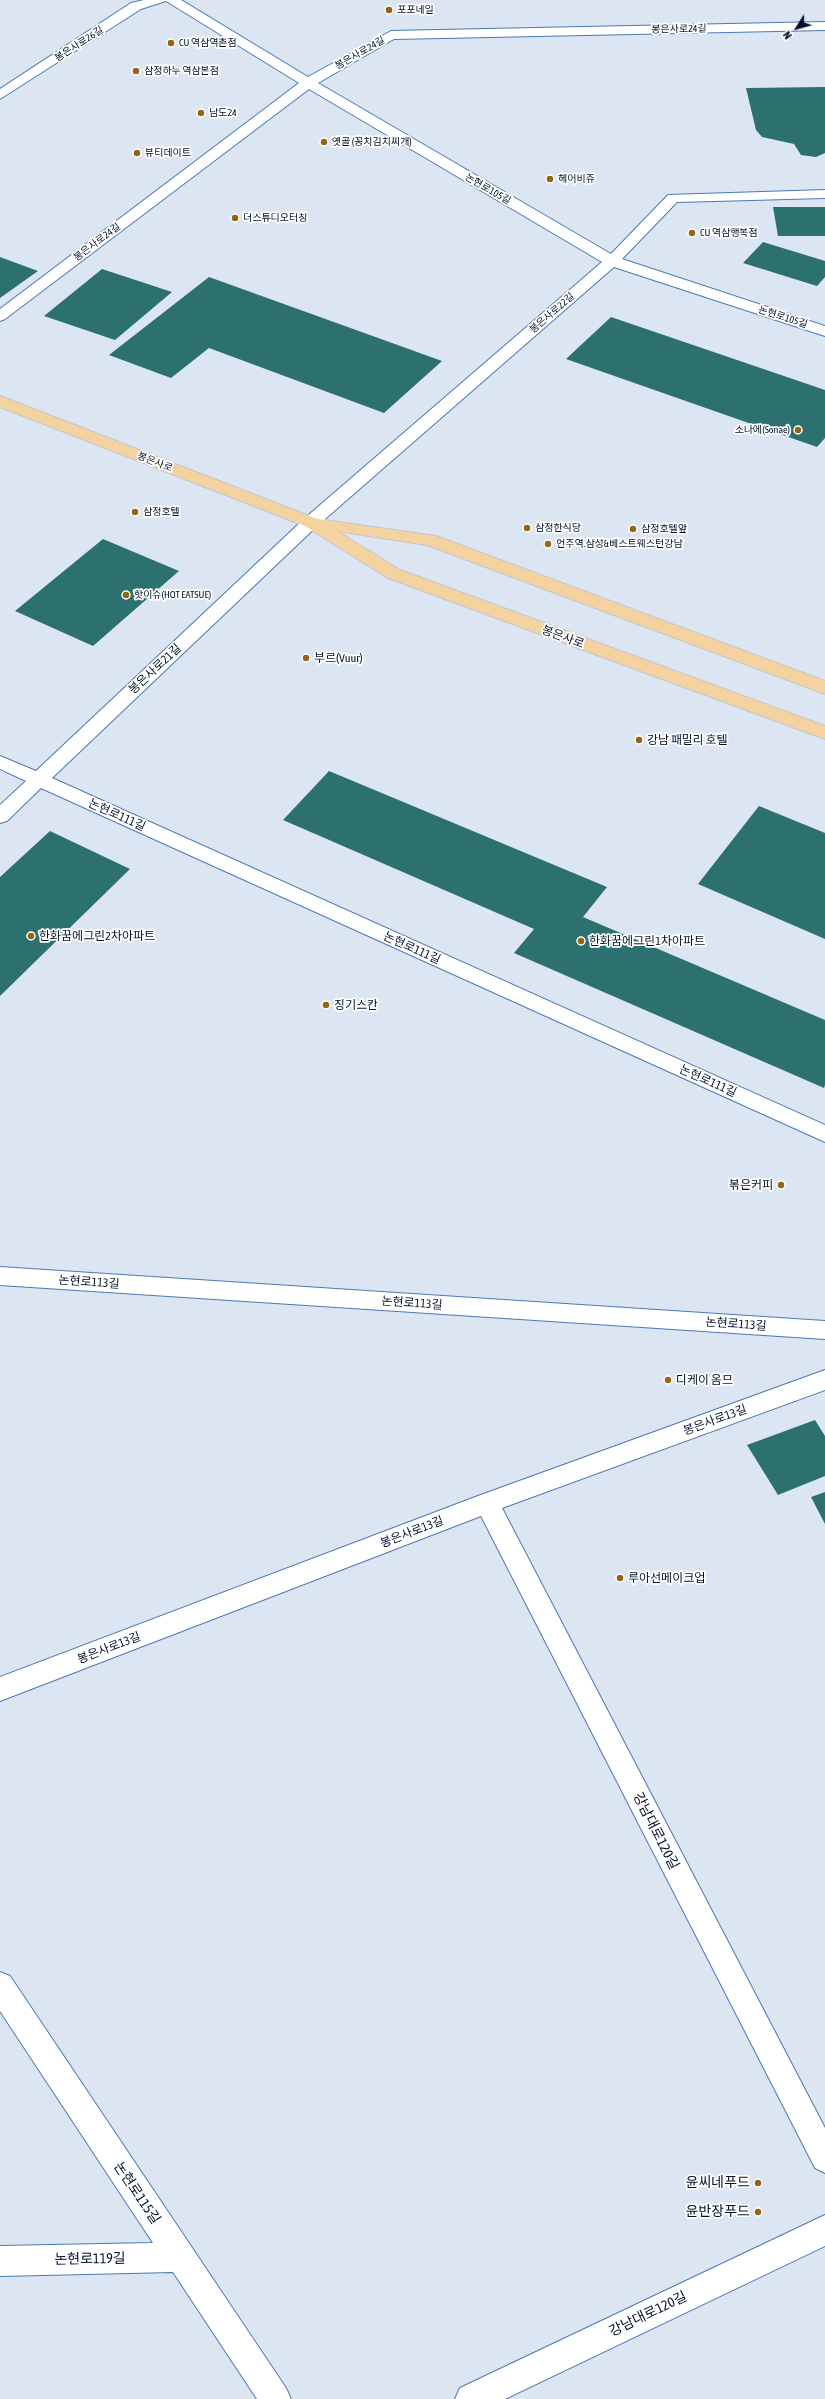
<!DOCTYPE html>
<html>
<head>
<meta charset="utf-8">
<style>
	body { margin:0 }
	#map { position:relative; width:825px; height:2399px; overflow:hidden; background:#dce6f3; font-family:"Asap Condensed",sans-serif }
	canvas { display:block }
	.north { position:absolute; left:777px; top:8px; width:40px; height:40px; -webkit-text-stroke:3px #fff; paint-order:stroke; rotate:233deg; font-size:11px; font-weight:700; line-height:16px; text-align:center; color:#021127 }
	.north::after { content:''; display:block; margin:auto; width:14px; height:18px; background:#021127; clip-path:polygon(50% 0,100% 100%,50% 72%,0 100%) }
</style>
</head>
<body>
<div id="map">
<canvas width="825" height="2399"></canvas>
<div class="north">N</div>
</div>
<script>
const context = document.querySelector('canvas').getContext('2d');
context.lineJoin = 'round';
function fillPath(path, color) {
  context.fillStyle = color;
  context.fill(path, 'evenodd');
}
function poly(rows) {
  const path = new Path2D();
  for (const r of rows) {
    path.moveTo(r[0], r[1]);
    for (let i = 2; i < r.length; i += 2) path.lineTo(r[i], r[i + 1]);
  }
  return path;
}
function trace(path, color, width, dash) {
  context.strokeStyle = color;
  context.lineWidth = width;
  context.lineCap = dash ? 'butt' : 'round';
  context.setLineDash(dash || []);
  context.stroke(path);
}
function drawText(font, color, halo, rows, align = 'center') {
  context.font = font + ' "Asap Condensed","Noto Sans KR",sans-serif';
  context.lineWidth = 3.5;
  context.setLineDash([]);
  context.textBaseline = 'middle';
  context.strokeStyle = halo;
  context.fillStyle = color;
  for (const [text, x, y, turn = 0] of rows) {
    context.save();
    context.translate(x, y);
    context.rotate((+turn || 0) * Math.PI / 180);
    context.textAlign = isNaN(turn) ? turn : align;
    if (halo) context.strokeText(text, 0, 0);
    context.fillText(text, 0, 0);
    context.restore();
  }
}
const building = poly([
	[825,87,825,153,816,157,801,155,794,144,762,137,756,130,746,88],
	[773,207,825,207,825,236,778,236],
	[763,242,825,261,825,277,817,286,743,263],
	[0,257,38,271,0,298],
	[102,269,172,292,115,340,44,316],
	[209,277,442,361,384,413,209,348,171,378,109,355],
	[611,317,825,390,825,438,817,447,566,359],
	[103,539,179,571,93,646,15,611],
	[329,771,607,887,583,917,825,1020,825,1085,824,1088,514,953,534,929,283,820],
	[759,806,825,833,825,939,698,884],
	[50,831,130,869,0,996,0,877],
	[815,1420,825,1436,825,1476,778,1495,747,1445],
	[825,1492,825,1524,811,1497]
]);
const minor = poly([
	[144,0,181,0,308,77,391,31,825,22,825,30,394,39,318,83,611,254,668,195,825,190,825,198,677,202,622,259,825,326,825,336,614,267,317,526,52,778,825,1125,825,1142,41,788,7,821,0,823,0,805,26,781,0,769,0,756,36,771,305,518,602,262,309,89,5,319,0,321,0,309,299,83,166,1,141,9,0,99,0,89,131,3,144,0],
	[0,1267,825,1321,825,1339,0,1285,0,1267],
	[825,1370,825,1390,502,1508,825,2128,825,2173,815,2168,481,1516,0,1701,0,1677,478,1496,825,1370],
	[0,1972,10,1976,286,2388,291,2399,257,2399,173,2272,0,2276,0,2246,153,2243,0,2011,0,1972],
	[825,2215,825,2246,505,2399,455,2399,460,2388,825,2215]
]);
const major = poly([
	[0,396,317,519,436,536,825,681,825,694,427,545,337,531,400,570,825,726,825,739,388,578,305,526,0,407,0,396]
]);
const markers = [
	[389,10,4,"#946514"],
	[171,43,4,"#946514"],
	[136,71,4,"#946514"],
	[201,113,4,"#946514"],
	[324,142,4,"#946514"],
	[137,153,4,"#946514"],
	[550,179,4,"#946514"],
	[235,218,4,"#946514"],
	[692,233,4,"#946514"],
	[798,430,4,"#946514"],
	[135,512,4,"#946514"],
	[527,528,4,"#946514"],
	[633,529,4,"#946514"],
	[548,544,4,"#946514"],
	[126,595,4,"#946514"],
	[306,658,4,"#946514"],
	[639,740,4,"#946514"],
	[31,936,4,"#946514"],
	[581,941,4,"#946514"],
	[326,1005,4,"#946514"],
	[781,1185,4,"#946514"],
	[668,1380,4,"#946514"],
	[620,1578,4,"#946514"],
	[758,2183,4,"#946514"],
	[758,2212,4,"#946514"]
];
const farPoinames = [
	["포포네일",397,10],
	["CU 역삼역촌점",179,43],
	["삼정하누 역삼본점",144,71],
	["남도24",209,113],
	["옛골 (꽁치김치찌개)",332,142],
	["뷰티데이트",145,153],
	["헤어비쥬",558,179],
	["더스튜디오터칭",243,218],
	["CU 역삼행복점",700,233],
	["소나에(Sonae)",790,430,"right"],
	["삼정호텔",143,512],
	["삼정한식당",535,528],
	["삼정호텔앞",641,529],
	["언주역.삼성&베스트웨스턴강남",556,544],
	["핫이슈(HOT EATSUE)",134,595]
];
const farStreetnames = [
	["봉은사로24길",679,29,-1],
	["봉은사로26길",79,44,-33],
	["봉은사로24길",360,53,-30],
	["논현로105길",488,189,30],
	["봉은사로24길",97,242,-37],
	["봉은사로22길",552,313,-41],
	["논현로105길",783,317,18],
	["봉은사로",155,462,21]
];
const streetNames = [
	["봉은사로",563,637,20],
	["봉은사로21길",155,669,-43],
	["논현로111길",117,815,24],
	["논현로111길",412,948,24],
	["논현로111길",708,1081,24],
	["논현로113길",89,1282,4],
	["논현로113길",412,1303,4],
	["논현로113길",736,1324,4],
	["봉은사로13길",715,1420,-20],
	["봉은사로13길",412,1532,-21],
	["봉은사로13길",109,1648,-21]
];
const poiNames = [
	["부르(Vuur)",314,658],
	["강남 패밀리 호텔",647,740],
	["한화꿈에그린2차아파트",39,936],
	["한화꿈에그린1차아파트",589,941],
	["징기스칸",334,1005],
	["볶은커피",773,1185,"right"],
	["디케이 옴므",676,1380],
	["루아선메이크업",628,1578]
];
const nearStreetnames = [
	["강남대로120길",656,1831,63],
	["논현로115길",137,2193,56],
	["논현로119길",90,2259,-1],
	["강남대로120길",648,2314,-26]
];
const nearPoinames = [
	["윤씨네푸드",750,2183],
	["윤반장푸드",750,2212]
];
fillPath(building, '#2c7170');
trace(minor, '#4b79b3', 2);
trace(major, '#c2c6cb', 2);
fillPath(minor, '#fff');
fillPath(major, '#f5d3a1');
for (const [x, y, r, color] of markers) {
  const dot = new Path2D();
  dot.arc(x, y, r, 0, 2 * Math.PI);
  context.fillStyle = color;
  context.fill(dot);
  trace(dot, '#fff', 1.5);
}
drawText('10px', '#021127', '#fff', farPoinames, 'left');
drawText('10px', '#021127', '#fff', farStreetnames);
drawText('12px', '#021127', '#fff', streetNames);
drawText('12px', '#021127', '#fff', poiNames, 'left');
drawText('14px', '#021127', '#fff', nearStreetnames);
drawText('14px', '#021127', '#fff', nearPoinames, 'right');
</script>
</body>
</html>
